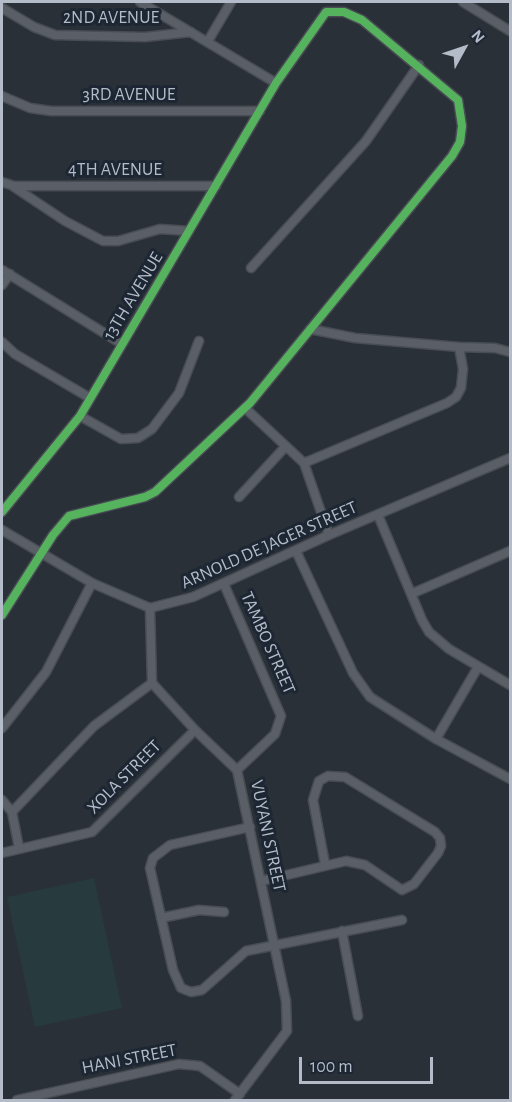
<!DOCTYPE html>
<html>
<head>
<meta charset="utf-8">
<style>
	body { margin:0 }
	#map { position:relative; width:512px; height:1102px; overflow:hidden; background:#2a3038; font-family:"Alegreya Sans",sans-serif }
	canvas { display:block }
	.frame { position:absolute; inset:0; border:3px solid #b4bcc9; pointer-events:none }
	.north { position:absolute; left:434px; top:18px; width:60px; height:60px; -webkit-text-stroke:4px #1d2633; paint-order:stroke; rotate:50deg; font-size:16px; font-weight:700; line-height:24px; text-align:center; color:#b4bcc9 }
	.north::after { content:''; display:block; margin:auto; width:21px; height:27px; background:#b4bcc9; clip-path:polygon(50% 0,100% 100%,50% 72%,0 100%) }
	.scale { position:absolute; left:299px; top:1057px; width:134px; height:27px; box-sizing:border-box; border:3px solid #b4bcc9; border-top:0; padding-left:8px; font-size:18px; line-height:21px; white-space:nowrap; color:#b4bcc9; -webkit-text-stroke:4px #1d2633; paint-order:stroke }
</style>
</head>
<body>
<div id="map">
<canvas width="512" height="1102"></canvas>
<div class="frame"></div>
<div class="north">N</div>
<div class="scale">100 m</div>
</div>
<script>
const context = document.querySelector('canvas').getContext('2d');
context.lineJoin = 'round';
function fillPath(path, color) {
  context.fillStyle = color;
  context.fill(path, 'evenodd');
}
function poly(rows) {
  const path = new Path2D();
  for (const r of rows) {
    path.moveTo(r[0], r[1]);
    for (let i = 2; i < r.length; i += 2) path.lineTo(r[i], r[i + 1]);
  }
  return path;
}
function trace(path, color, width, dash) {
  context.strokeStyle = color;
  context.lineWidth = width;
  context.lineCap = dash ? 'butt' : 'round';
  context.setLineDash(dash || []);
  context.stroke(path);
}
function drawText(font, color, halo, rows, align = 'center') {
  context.font = font + ' "Alegreya Sans",sans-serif';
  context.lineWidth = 6;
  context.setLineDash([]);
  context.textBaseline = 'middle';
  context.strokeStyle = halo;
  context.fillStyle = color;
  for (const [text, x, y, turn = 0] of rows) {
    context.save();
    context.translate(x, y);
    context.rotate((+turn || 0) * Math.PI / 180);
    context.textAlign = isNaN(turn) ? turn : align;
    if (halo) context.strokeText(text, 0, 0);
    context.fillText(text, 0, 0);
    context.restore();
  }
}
const green = poly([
	[94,878,122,1008,35,1027,7,897]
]);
const minor = poly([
	[140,2,276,83],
	[463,2,510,31],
	[2,8,34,27,55,35,145,37,191,32],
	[208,41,231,2],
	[2,96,30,108,51,111,260,111],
	[2,182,14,186,216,186],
	[14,187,65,221,103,241,118,241,160,229,189,231],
	[251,268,366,141,419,65],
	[2,270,122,344],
	[2,285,10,274],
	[2,342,15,354,90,398],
	[459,347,495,348,510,352],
	[245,408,304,463,329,535],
	[80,416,121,439,138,438,152,429,179,393,199,341],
	[304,463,447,403,456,397,461,388,463,369,459,347,355,338,310,329],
	[239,497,286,446],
	[2,512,80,416,276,83,326,12,344,12,362,20,458,100,462,126,460,142,452,156,250,403,155,492,145,497,69,516,53,535,2,615],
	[378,515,422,620,429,632,449,649,510,685],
	[2,530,92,583,150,608,193,597,329,535,510,458],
	[296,551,353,673,370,697,436,739,510,779],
	[224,584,281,716,275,734,237,770],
	[411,594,510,551],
	[150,608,152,683,195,730,237,770,286,1001,287,1031,235,1100],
	[2,728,46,672,92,583],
	[436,739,478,667],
	[2,800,12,812,19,848],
	[12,812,94,726,152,683],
	[250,827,170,845,153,858,150,868,173,970,181,988,191,992,202,990,246,951,402,920],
	[2,853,92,832,195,730],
	[261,881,346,861,365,865,402,890,414,884,438,853,441,846,440,838,435,832,345,777,328,776,319,781,313,800,325,864],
	[161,918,199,910,224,912],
	[342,931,358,1016],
	[17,1100,179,1064,200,1066,240,1094]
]);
const cycleway = poly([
	[2,512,80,416,276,83,326,12,344,12,362,20,458,100,462,126,460,142,452,156,250,403,155,492,145,497,69,516,53,535,2,615]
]);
const streetNames = [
	["2ND AVENUE",111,18],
	["3RD AVENUE",129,95],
	["4TH AVENUE",115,170],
	["13TH AVENUE",133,296,-59],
	["ARNOLD DE JAGER STREET",269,545,-24],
	["TAMBO STREET",268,643,66],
	["XOLA STREET",124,777,-45],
	["VUYANI STREET",268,836,78],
	["HANI STREET",129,1059,-11]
];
fillPath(green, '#273a3e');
trace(minor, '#484c53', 11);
trace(minor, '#5a5e66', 8);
trace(cycleway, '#56b35d', 8);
drawText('18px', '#b4bcc9', '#1d2633', streetNames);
</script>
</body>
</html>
